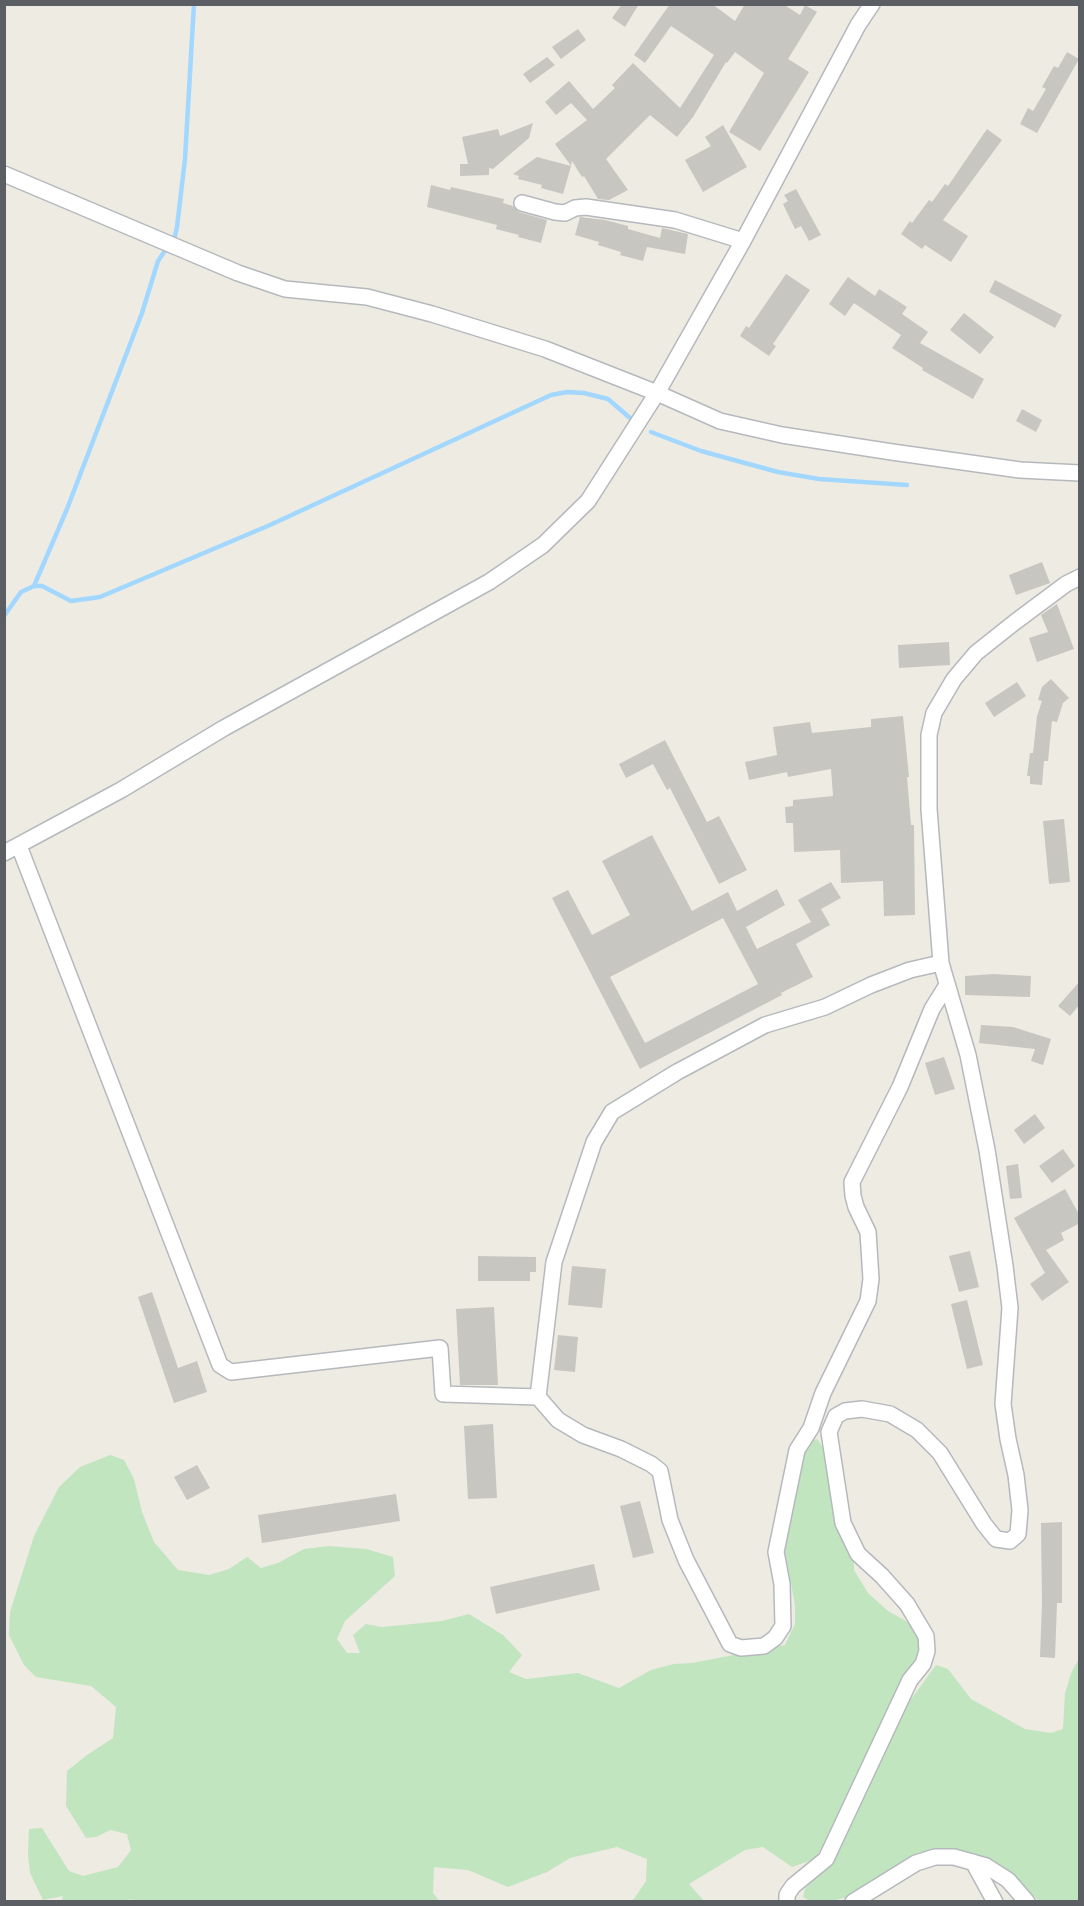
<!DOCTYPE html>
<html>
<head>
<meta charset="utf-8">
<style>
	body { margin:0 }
	#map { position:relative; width:1084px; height:1906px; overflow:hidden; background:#eeebe3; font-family:"Fira Sans Condensed",sans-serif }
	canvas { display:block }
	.frame { position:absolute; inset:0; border:6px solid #5b5f64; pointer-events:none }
</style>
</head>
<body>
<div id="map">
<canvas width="1084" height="1906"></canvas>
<div class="frame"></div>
</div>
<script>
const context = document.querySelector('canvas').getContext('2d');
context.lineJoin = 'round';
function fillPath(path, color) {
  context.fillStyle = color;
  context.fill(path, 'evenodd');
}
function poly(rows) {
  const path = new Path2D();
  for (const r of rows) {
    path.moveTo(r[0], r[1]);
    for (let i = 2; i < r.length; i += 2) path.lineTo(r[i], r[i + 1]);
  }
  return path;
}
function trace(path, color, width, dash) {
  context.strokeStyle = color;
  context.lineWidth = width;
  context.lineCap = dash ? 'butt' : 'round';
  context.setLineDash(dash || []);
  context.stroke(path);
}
const green = poly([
	[817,1439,822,1446,841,1530,854,1559,854,1570,868,1593,888,1611,906,1621,920,1634,921,1646,918,1655,902,1680,851,1797,815,1859,792,1867,763,1847,745,1850,689,1884,704,1901,630,1901,634,1899,646,1881,647,1859,617,1847,570,1858,547,1872,508,1887,468,1870,434,1867,433,1893,439,1901,138,1902,129,1899,128,1902,61,1902,63,1896,43,1900,30,1873,28,1854,29,1829,42,1828,69,1871,83,1876,118,1867,131,1850,127,1834,110,1830,96,1837,86,1838,66,1806,67,1771,87,1755,113,1738,116,1707,91,1686,36,1677,24,1665,9,1635,10,1612,34,1536,59,1487,80,1467,110,1455,124,1460,134,1479,142,1512,154,1542,178,1570,209,1575,229,1569,247,1557,261,1568,278,1563,304,1549,329,1546,366,1549,393,1557,395,1576,345,1621,337,1639,347,1653,360,1653,353,1635,366,1624,382,1627,442,1621,469,1614,503,1635,522,1655,509,1672,526,1679,578,1673,619,1688,651,1670,674,1664,692,1663,785,1645,795,1624,795,1605,785,1552,785,1525,803,1451,810,1441],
	[1079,1659,1079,1901,1039,1901,1030,1892,1000,1869,954,1850,847,1897,832,1901,820,1902,810,1901,803,1897,805,1889,838,1851,857,1814,901,1713,936,1665,948,1669,971,1699,1025,1729,1051,1733,1063,1729,1065,1693,1072,1671]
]);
const stream = poly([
	[651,432,701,451,778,472,819,479,907,485],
	[34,586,67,509,142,313,158,261,175,236,177,227,185,159,194,4],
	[4,616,21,592,34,586,42,586,71,601,100,597,270,525,551,395,567,392,584,393,608,399,630,418]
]);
const building = poly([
	[622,4,639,4,625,27,612,18],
	[670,4,712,4,735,21,745,4,783,4,800,15,805,5,817,12,788,59,809,72,760,151,729,132,764,73,735,52,727,63,726,62,693,117,677,137,650,115,606,159,628,190,609,200,598,199,584,176,582,177,572,161,571,166,555,144,587,120,571,103,556,115,545,102,569,81,593,109,615,88,612,85,633,63,680,108,714,55,671,26,645,63,634,55],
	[578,29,586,40,561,59,552,47],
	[1067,52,1079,59,1037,133,1020,124,1028,108,1033,111,1046,89,1042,87,1054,66,1058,68],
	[547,57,555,65,530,83,523,74],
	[533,123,529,138,493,169,489,168,489,175,460,176,460,164,468,164,462,137,498,129,500,136],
	[723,125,747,167,703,192,685,160,711,146,705,137],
	[987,129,1002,140,943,220,968,236,951,262,925,245,922,249,901,234,910,221,912,223,929,200,932,202,945,184,948,186],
	[537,157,571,166,563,194,541,188,542,185,518,179,519,176,513,174],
	[431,185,450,190,451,187,504,199,503,203,513,206,519,212,547,220,541,243,518,237,519,235,496,229,497,225,427,207],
	[796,189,821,235,809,241,801,226,795,229,783,204,788,201,784,195],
	[580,217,605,220,628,226,628,229,660,238,662,228,688,234,685,254,647,247,643,261,620,255,621,252,598,245,599,242,575,235],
	[786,274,810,290,773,344,776,346,769,356,740,336,746,326,749,328],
	[848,277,875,296,879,289,907,307,902,314,928,332,920,343,984,379,973,399,922,370,923,368,892,348,901,335,854,303,845,316,829,304],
	[995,280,1062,315,1055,328,989,292],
	[964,313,994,337,980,354,950,330],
	[1022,409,1042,420,1036,432,1016,421],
	[1042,562,1050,583,1016,595,1009,575],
	[1057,604,1074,649,1037,662,1029,638,1048,632,1041,615],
	[949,642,950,665,899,668,898,645],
	[1051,679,1069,698,1063,703,1057,722,1052,721,1048,761,1044,761,1042,785,1030,784,1030,776,1027,776,1030,753,1033,753,1037,716,1042,701,1038,700,1042,687],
	[1017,682,1026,696,994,717,985,703],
	[903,716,909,777,907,777,911,825,914,825,915,915,884,916,883,881,841,883,840,850,794,852,793,823,786,823,785,807,793,806,793,800,833,796,831,769,788,777,787,772,749,780,745,762,777,755,773,727,810,722,812,733,871,727,871,719],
	[665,740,707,822,719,816,747,870,719,884,670,788,667,790,653,764,626,778,619,764],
	[1064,819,1070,882,1049,884,1043,821],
	[652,835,692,911,728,892,737,911,777,889,785,905,746,927,757,949,811,922,798,900,831,882,841,898,821,909,830,925,796,944,813,977,781,993,782,995,640,1069,552,898,568,890,592,935,630,915,602,861],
	[723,918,758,984,645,1043,610,977],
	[993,974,1031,976,1030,997,965,995,965,976],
	[1080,981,1080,1004,1070,1016,1058,1006],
	[981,1025,1013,1027,1051,1039,1043,1065,1031,1061,1035,1049,979,1043],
	[944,1057,955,1089,935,1095,925,1063],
	[1035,1114,1045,1128,1024,1144,1014,1130],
	[1063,1149,1075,1166,1052,1183,1039,1166],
	[1018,1164,1022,1198,1010,1199,1006,1166],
	[1065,1189,1080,1216,1080,1223,1061,1233,1064,1240,1046,1250,1069,1282,1042,1301,1030,1284,1045,1273,1014,1218],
	[970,1251,979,1287,959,1292,949,1256],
	[478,1256,536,1257,536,1272,530,1272,530,1281,478,1281],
	[572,1266,606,1269,602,1308,568,1305],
	[152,1292,178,1368,197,1361,207,1392,174,1403,138,1297],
	[967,1300,983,1365,967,1369,951,1304],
	[494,1307,498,1385,460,1385,456,1309],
	[558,1335,578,1337,575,1372,554,1370],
	[493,1424,497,1498,468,1499,464,1426],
	[197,1465,210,1488,187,1500,174,1477],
	[396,1494,400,1521,262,1543,258,1515],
	[640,1501,654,1553,633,1558,620,1506],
	[1062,1522,1062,1603,1057,1603,1055,1658,1040,1657,1042,1603,1041,1523],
	[594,1564,600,1590,496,1614,490,1587]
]);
const minor = poly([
	[4,174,238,273,285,289,367,297,432,314,545,349,657,393,720,421,782,435,892,452,1020,470,1080,473],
	[522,203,555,212,565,213,575,208,586,207,675,220,743,241],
	[19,846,220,1365,231,1372,440,1348,443,1394,538,1397,558,1420,583,1435,621,1449,651,1464,660,1471,670,1520,686,1560,730,1644,741,1648,764,1646,775,1638,783,1626,782,1584,776,1552,797,1450,811,1428,823,1393,868,1301,871,1279,868,1232,856,1207,853,1196,852,1182,900,1087,932,1009,947,985],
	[4,853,121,790,224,728,489,582,543,545,588,501,657,393,743,241,858,25,872,4],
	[538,1397,554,1262,594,1142,612,1112,677,1072,765,1025,825,1007,871,985,910,970,941,963],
	[973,1862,995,1902],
	[787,1902,787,1895,793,1886,826,1859,910,1680,923,1664,927,1651,926,1636,907,1604,882,1576,858,1554,843,1523,829,1432,836,1416,845,1411,862,1409,890,1414,917,1430,940,1453,984,1524,996,1539,1010,1541,1018,1534,1020,1510,1016,1475,1008,1439,1003,1404,1010,1308,1005,1266,987,1150,968,1055,941,963,929,809,929,735,934,713,954,679,976,653,1015,622,1066,584,1080,577],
	[853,1902,916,1863,935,1857,954,1857,986,1866,1008,1880,1027,1902]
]);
fillPath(green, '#c0e5bf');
trace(stream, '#a2d7ff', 4.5);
fillPath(building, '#c8c6c0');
trace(minor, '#b5b9bd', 18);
trace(minor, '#fff', 15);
</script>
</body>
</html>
